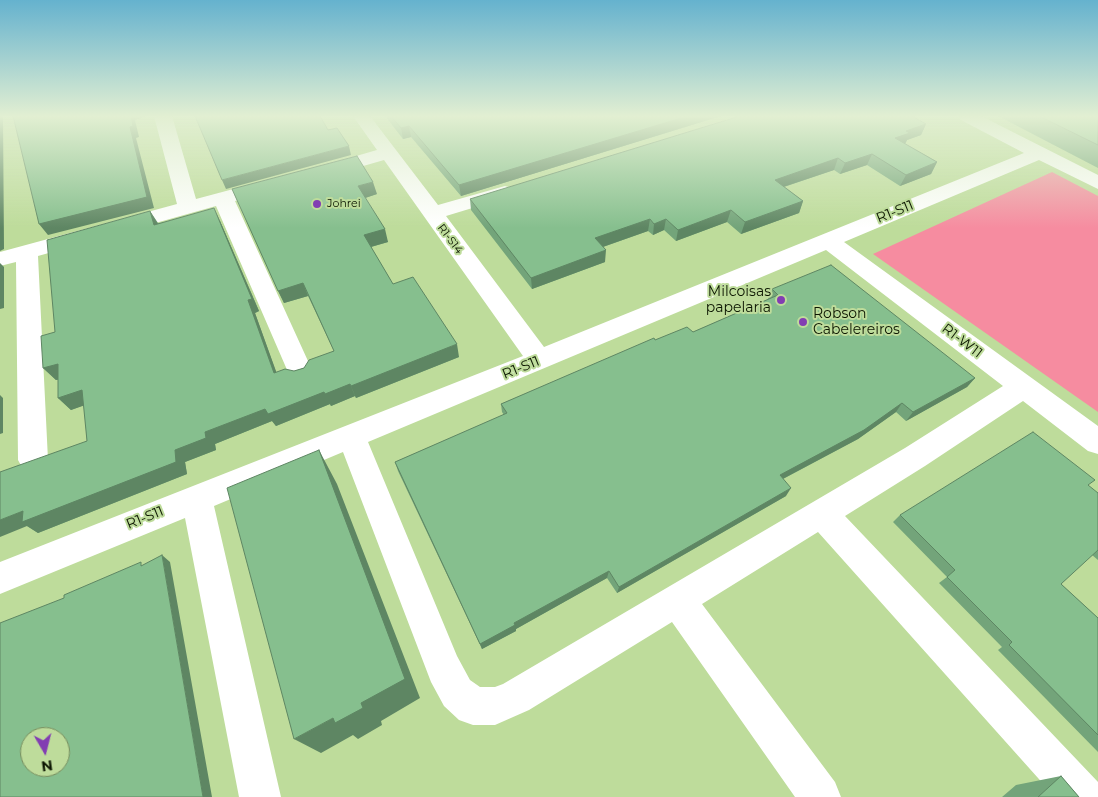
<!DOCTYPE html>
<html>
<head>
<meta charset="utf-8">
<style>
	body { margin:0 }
	#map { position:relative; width:1098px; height:797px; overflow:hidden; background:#bedc9b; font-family:Montserrat,sans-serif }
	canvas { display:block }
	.north { position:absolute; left:20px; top:727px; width:50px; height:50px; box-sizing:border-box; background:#bedc9b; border:1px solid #778d5d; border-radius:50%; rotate:172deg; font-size:14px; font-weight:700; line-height:20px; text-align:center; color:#0c1601 }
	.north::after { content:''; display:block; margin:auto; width:18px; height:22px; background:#823eb2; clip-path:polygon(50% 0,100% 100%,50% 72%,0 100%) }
</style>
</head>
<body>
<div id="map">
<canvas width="1098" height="797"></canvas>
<div class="north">N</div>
</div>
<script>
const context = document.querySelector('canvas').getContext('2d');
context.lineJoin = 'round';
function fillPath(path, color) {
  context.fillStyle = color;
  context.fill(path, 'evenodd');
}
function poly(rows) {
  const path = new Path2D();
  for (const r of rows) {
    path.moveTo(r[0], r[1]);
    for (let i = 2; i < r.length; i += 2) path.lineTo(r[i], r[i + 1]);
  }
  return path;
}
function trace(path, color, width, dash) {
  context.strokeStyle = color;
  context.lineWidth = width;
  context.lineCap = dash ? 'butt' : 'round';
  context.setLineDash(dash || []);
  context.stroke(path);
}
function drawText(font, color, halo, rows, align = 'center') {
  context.font = font + ' Montserrat,sans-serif';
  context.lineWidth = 4;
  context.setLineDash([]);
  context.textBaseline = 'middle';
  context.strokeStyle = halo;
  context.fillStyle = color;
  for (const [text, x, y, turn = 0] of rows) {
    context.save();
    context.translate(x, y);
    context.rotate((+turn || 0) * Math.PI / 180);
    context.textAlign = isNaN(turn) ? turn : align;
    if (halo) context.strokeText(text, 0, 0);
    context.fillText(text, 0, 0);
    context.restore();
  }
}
const green = poly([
	[1052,172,1098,196,1098,412,873,254]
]);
const minor = poly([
	[154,116,172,116,196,199,271,179,278,181,281,185,278,189,235,201,313,372,309,379,300,382,291,379,216,206,38,256,48,460,43,469,33,473,23,469,18,460,16,262,0,266,0,252,177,204,154,116],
	[353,116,370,116,438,205,505,186,512,188,515,192,512,196,446,216,544,347,1024,153,961,120,959,116,981,116,1098,175,1098,189,1039,160,844,242,1098,426,1098,454,1088,451,1023,401,925,466,845,516,1098,782,1098,797,1055,797,818,532,702,604,835,782,841,797,795,797,672,622,529,710,495,725,473,725,459,720,444,706,431,682,343,452,214,506,281,797,239,797,185,518,0,594,0,562,523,356,384,160,325,177,318,175,315,171,318,167,377,150,353,116],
	[826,250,1003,386,905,448,503,684,495,687,480,687,470,680,457,656,368,442,826,250]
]);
const wall = poly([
	[385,116,721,116,461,196,411,137,403,139],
	[998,116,1098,116,1098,168],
	[926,124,921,135,907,140,905,144,937,162,931,174,900,186,867,165,840,174,834,170,784,187,803,201,799,213,741,234,727,222,676,241,664,230,653,235,648,231,603,247,605,262,532,289,471,210,470,199],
	[232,189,377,194,365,198,388,242,371,247,393,284,459,357,356,398,355,396,331,406,330,404,276,426,272,421,215,444,216,450,185,462,187,474,38,533,27,526,87,441,84,405,71,410,58,398,58,380,56,380,43,368,55,332,150,211,158,223,220,221,259,311,255,313,276,372,294,371,304,368,334,351,308,296,284,303],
	[772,289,975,378,967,387,906,421,896,412,858,439,783,479,786,496,617,593,607,578,516,629,516,631,482,649,398,471,395,462,504,415,502,412,501,404,655,340,693,332,769,299,768,299],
	[1098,493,1098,560,1092,555,1061,584,1098,618,1098,752,998,650,1002,647,939,583,947,577,893,522,900,515],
	[1061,776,1079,797,1002,797,1016,785]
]);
const shadedWall = poly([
	[0,116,3,116,4,249,0,251],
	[131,116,145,116,145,117,135,120,139,137,136,138,154,208,48,235,39,224,130,127],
	[688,116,721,116,461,196,459,185],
	[926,124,921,135,907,140,905,144,895,138,906,131],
	[409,126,411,137,403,139,401,128],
	[349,146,351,155,226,189,222,180],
	[872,154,867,165,840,174,845,163],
	[838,158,834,170,771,191,775,180],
	[937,162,931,174,900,186,906,175],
	[373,182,377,194,362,199,358,186],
	[803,201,799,213,741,234,745,222],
	[214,208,220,221,259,311,255,313,281,385,274,373],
	[731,210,727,222,676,241,678,230],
	[150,211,158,224,154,225],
	[650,219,648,231,594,250,595,238],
	[666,219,664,230,653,235,654,224],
	[385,229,388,242,367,248,364,235],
	[606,250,605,262,532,289,531,278],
	[0,263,4,267,4,308,0,309],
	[303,283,308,296,284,303,278,291],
	[457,344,459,357,356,398,351,386],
	[58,364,70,376,56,380,43,368],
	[975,378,967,387,906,421,913,412],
	[350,384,355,396,331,406,330,404,276,426,272,421,215,444,216,450,185,462,187,474,38,533,27,526,0,537,0,520,175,450,205,432,265,409],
	[82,390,94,402,71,410,58,398],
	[0,395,3,398,3,433,0,434],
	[902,403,896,412,858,439,775,483,780,475],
	[319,450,337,484,420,698,381,721,382,725,358,739,353,735,321,753,294,739,361,703],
	[791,488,786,496,617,593,619,587],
	[162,555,170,562,212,797,203,797],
	[609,571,607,578,516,629,516,631,482,649,480,644,514,623]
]);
const building = poly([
	[13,116,131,116,133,126,130,127,147,197,39,224,13,116],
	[195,116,320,116,328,130,337,128,349,146,222,180,195,116],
	[391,116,688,116,459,185,409,126,401,128,391,116],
	[740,116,912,116,926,124,906,131,910,133,895,138,937,162,906,175,872,154,845,163,838,158,775,180,803,201,745,222,731,210,678,230,666,219,654,224,650,219,595,238,606,250,531,278,470,199,740,116],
	[1039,116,1098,116,1098,145,1039,116],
	[357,156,373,182,358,186,385,229,364,235,393,284,413,277,457,344,351,386,350,384,325,394,324,392,268,414,265,409,205,432,206,438,175,450,176,462,22,522,23,511,0,520,0,472,87,441,82,390,58,398,58,364,43,368,41,336,55,332,47,240,150,211,154,225,214,208,252,299,248,300,274,373,285,369,294,371,304,368,309,360,334,351,303,283,278,291,232,189,357,156],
	[831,265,975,378,913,412,902,403,864,430,780,475,791,488,619,587,609,571,514,623,515,625,480,644,395,462,507,413,501,404,654,338,655,340,687,327,693,332,778,295,772,289,831,265],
	[1033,432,1095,480,1088,485,1098,493,1098,550,1061,584,1098,618,1098,735,1009,645,1012,642,947,577,955,570,900,515,1033,432],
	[319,450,405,679,361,703,363,708,335,723,333,718,294,739,227,488,319,450],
	[162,555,203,797,0,797,0,623,64,598,64,595,141,562,141,566,162,555],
	[30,737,60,737,60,767,30,767,30,737],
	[1061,776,1079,797,1038,797,1061,776]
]);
const markers = [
	[317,204,5,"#823eb2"],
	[781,300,5,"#823eb2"],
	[803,322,5,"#823eb2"]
];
const farPoinames = [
	["Johrei",327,204]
];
const farStreetnames = [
	["R1-S14",450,239,53]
];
const streetNames = [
	["R1-S11",895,212,-22],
	["R1-W11",962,341,37],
	["R1-S11",521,368,-22],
	["R1-S11",145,518,-22]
];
const poiNames = [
	["Milcoisas",771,292],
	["papelaria",771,308],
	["Robson",813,314,"left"],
	["Cabelereiros",813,330,"left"]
];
fillPath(green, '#f68ca0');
fillPath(minor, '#fff');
fillPath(wall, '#73a47a');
fillPath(shadedWall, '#5e8663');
fillPath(building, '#86bf8e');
trace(building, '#5e8663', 1);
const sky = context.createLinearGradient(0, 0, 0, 228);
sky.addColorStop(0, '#65b2ce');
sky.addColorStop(0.51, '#e2efd2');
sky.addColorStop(1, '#e2efd200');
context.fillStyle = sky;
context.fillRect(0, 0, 1098, 228);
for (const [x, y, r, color] of markers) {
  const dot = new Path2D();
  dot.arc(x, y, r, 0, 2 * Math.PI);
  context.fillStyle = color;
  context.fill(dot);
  trace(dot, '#bedc9b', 2);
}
drawText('11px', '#0c1601', '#bedc9b', farPoinames, 'left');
drawText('11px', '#0c1601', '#bedc9b', farStreetnames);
drawText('14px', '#0c1601', '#bedc9b', streetNames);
drawText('14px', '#0c1601', '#bedc9b', poiNames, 'right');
</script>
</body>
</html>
